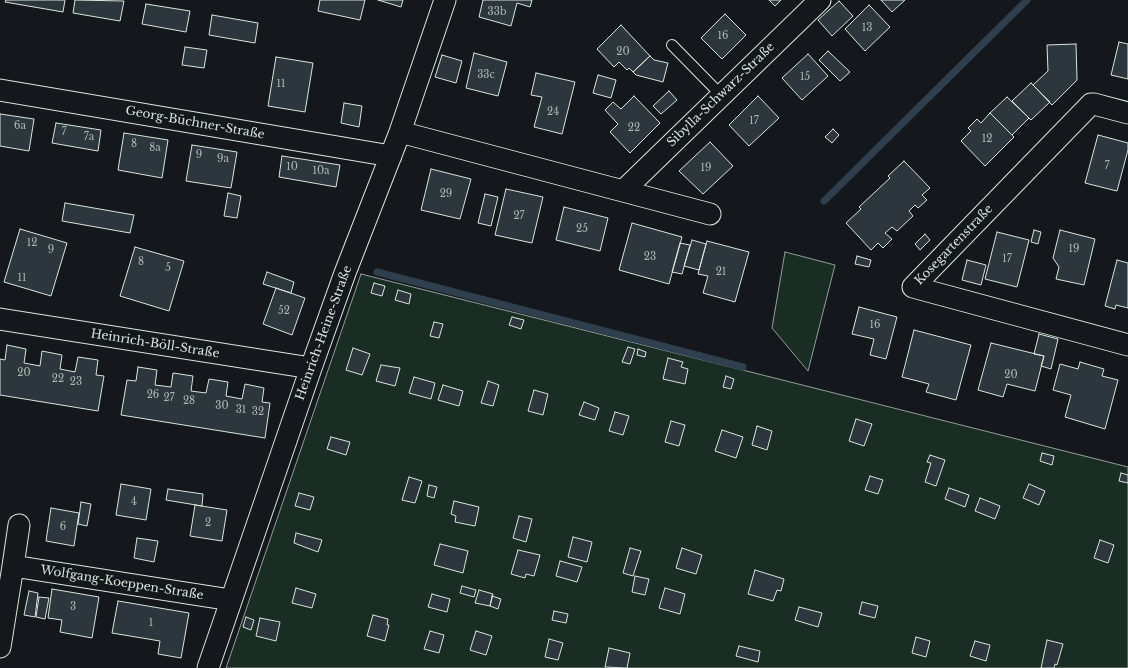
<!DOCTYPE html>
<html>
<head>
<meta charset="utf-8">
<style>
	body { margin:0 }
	canvas { display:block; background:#14181c }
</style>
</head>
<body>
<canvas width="1128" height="668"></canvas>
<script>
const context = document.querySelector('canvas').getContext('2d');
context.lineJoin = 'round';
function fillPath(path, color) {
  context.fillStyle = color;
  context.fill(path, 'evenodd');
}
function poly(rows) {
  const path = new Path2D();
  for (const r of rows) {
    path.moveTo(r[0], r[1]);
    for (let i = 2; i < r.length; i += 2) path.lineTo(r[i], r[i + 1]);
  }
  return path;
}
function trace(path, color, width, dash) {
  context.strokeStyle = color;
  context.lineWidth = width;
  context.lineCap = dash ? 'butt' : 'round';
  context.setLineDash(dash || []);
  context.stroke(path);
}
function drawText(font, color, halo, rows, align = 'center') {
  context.font = font + ' "Libre Baskerville",serif';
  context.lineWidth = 3;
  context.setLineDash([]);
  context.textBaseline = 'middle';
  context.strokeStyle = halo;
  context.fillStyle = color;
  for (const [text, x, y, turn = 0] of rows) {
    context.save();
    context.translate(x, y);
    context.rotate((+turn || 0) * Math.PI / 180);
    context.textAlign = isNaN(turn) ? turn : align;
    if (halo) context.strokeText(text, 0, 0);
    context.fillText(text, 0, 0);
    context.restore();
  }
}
const green = poly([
	[785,252,835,265,808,371,772,328,785,252],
	[361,274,1128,467,1128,668,226,668,361,274]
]);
const stream = poly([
	[824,201,1027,0],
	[377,272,743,367]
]);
const building = poly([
	[6,0,65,0,63,12,5,2,6,0],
	[75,0,124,1,120,21,73,13,75,0],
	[320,0,365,0,360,20,318,11,320,0],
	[378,0,403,0,401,7,378,0],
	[483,0,532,0,530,7,517,3,511,26,479,17,483,0],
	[769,0,781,0,775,6,769,0],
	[881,0,905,0,892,12,881,0],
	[839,1,853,16,832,36,818,20,839,1],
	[146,4,190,11,186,32,142,24,146,4],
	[869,5,890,27,865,51,845,29,869,5],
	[725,14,746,35,722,59,701,38,725,14],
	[212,15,258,23,255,43,209,35,212,15],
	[621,25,650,56,633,72,629,68,627,70,619,62,614,67,597,49,621,25],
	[1119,42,1128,44,1128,79,1111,75,1119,42],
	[1076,44,1077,80,1052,105,1033,85,1048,71,1047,45,1076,44],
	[185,47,207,50,204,68,182,65,185,47],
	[828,51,850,72,840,81,819,60,828,51],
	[474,53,507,62,498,96,466,88,474,53],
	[808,54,828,76,802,100,782,78,808,54],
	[442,55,462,61,456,83,435,77,442,55],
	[650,56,654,60,668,63,663,82,636,75,633,72,650,56],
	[276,57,313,63,305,112,268,106,276,57],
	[536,73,575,82,562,134,534,127,542,97,531,95,536,73],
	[598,75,616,80,611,98,593,93,598,75],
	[1031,83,1050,102,1031,120,1012,101,1031,83],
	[669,91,677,100,661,114,653,106,669,91],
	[634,96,660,123,630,153,610,132,618,124,605,110,613,102,621,109,634,96],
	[758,96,779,118,749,146,729,125,758,96],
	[1007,97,1029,118,1012,135,990,113,1007,97],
	[344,103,362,106,359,127,341,123,344,103],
	[990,113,1014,137,985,166,961,141,971,131,968,128,977,119,981,123,990,113],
	[0,114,34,119,29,151,0,146,0,114],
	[56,123,101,130,98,151,52,143,56,123],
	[833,129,839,135,832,143,825,137,833,129],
	[124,133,168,140,162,178,118,170,124,133],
	[1098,135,1128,143,1128,150,1117,191,1085,183,1098,135],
	[710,142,733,166,703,194,679,171,710,142],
	[192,145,237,152,231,188,186,181,192,145],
	[282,156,340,165,336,187,279,177,282,156],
	[904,161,930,188,922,195,927,200,918,208,915,205,909,211,913,216,897,231,892,227,885,233,892,239,883,248,878,243,871,250,846,223,861,209,859,207,890,178,888,176,904,161],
	[431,169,471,179,460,219,421,210,431,169],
	[506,189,543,197,532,243,495,235,506,189],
	[228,193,241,196,237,218,224,216,228,193],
	[485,194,498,197,491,226,478,223,485,194],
	[65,203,134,215,130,233,62,221,65,203],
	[564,207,608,218,600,251,556,240,564,207],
	[632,223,682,237,669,284,619,270,632,223],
	[20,229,67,243,51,296,4,282,20,229],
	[1034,230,1041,232,1038,244,1031,242,1034,230],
	[1060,230,1095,239,1084,285,1056,279,1059,267,1053,258,1060,230],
	[997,232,1029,240,1017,287,985,279,997,232],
	[925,234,930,240,920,250,915,244,925,234],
	[692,240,706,244,699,270,684,266,692,240],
	[707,241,749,252,735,302,703,293,708,276,698,274,707,241],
	[680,243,690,245,682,274,672,272,680,243],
	[135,247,184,261,169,311,120,296,135,247],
	[857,256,871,260,869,267,855,264,857,256],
	[967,260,986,265,981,285,962,280,967,260],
	[1117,260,1128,263,1128,308,1116,305,1115,309,1105,306,1117,260],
	[267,272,294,282,291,293,263,284,267,272],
	[374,283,385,286,382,296,371,293,374,283],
	[276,288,305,298,292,335,263,324,276,288],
	[398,290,411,294,409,304,395,300,398,290],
	[859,307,897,317,886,359,870,355,874,339,852,334,859,307],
	[512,317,524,320,521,329,509,325,512,317],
	[434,322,443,324,439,338,430,336,434,322],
	[914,330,971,345,956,400,926,392,929,384,902,377,914,330],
	[1039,334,1058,339,1051,369,1041,366,1044,356,1034,354,1039,334],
	[991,343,1044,356,1035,391,1007,384,1003,397,978,390,991,343],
	[7,345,26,349,24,363,40,366,42,351,62,355,60,369,75,372,78,357,98,360,96,375,104,376,98,411,0,395,0,359,5,360,7,345],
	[628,347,635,349,630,364,622,362,628,347],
	[353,348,370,354,362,375,346,370,353,348],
	[638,349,646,352,645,357,637,355,638,349],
	[668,358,683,362,681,367,688,369,685,384,663,379,668,358],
	[1080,362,1104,369,1102,376,1118,380,1105,429,1065,417,1071,395,1053,390,1060,364,1078,369,1080,362],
	[381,365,400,368,395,386,376,381,381,365],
	[138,367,157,370,155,385,171,387,173,373,193,376,191,391,206,393,209,379,228,382,226,396,242,399,245,384,264,388,262,402,270,403,265,438,121,415,127,380,136,381,138,367],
	[726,376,734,379,731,389,723,387,726,376],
	[414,377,435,383,431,399,409,393,414,377],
	[488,381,499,385,493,406,481,403,488,381],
	[443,385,463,391,459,406,438,400,443,385],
	[534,390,548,394,543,415,528,411,534,390],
	[584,402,599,408,595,420,579,415,584,402],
	[615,412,629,416,623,435,609,431,615,412],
	[856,419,872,424,864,446,849,441,856,419],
	[671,421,685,425,679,446,665,442,671,421],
	[757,426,772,431,767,450,752,445,757,426],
	[722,430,743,437,736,458,715,451,722,430],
	[331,437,350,442,346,455,327,449,331,437],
	[1042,453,1054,456,1052,465,1040,461,1042,453],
	[930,455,945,460,936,486,925,482,931,463,927,462,930,455],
	[1121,473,1128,475,1128,483,1119,481,1121,473],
	[870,476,883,480,878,494,865,490,870,476],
	[409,477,422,481,415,503,402,500,409,477],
	[121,484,151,489,146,520,116,515,121,484],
	[1029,484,1045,491,1039,505,1023,498,1029,484],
	[429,485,437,487,434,498,427,496,429,485],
	[949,488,969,495,965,507,945,499,949,488],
	[168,489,203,494,202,506,166,500,168,489],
	[299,493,314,497,310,510,295,506,299,493],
	[980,498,1000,506,995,519,975,511,980,498],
	[454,501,479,507,475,526,455,522,456,516,451,514,454,501],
	[81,502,91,504,87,526,78,524,81,502],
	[195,505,227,510,222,541,190,536,195,505],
	[51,508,79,513,74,546,46,541,51,508],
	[519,516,532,519,526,542,513,538,519,516],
	[296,533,322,540,318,552,294,543,296,533],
	[573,537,592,542,587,562,568,557,573,537],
	[137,538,158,541,154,562,134,558,137,538],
	[1100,540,1114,545,1108,563,1094,558,1100,540],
	[440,544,468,551,463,573,434,565,440,544],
	[630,548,641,551,633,576,623,573,630,548],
	[682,548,702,555,696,574,676,568,682,548],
	[518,550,540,555,534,576,526,574,525,578,511,574,518,550],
	[560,561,582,567,577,582,556,576,560,561],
	[755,570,784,579,781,591,777,590,773,601,748,594,755,570],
	[635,576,649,579,645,595,632,592,635,576],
	[462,586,476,590,474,597,460,593,462,586],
	[296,588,316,594,312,608,292,603,296,588],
	[665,588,685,594,680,614,659,608,665,588],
	[52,589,99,597,92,638,60,632,62,620,48,618,52,589],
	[479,590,493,594,490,606,475,603,479,590],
	[29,591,38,593,35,617,24,615,29,591],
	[432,594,450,599,447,612,428,607,432,594],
	[492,596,501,599,498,609,490,606,492,596],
	[39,597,49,598,45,619,36,617,39,597],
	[118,601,189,613,181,658,158,654,160,641,112,633,118,601],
	[862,602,878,606,875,618,859,614,862,602],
	[799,607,822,613,818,627,795,620,799,607],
	[554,611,568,614,566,623,552,620,554,611],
	[373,615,388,619,387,625,389,625,385,641,367,636,373,615],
	[246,617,254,620,251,630,243,627,246,617],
	[260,618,280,622,276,641,256,636,260,618],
	[430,631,444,635,439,653,424,649,430,631],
	[476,631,492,636,486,655,470,650,476,631],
	[916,637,930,641,926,657,912,653,916,637],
	[549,639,563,643,558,660,545,657,549,639],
	[1047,640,1063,644,1057,665,1055,664,1054,668,1041,668,1047,640],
	[975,641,990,645,986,661,970,656,975,641],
	[739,646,760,651,758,662,736,656,739,646],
	[609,648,630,653,627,668,605,667,609,648]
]);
const lane = poly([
	[672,45,721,95]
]);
const street = poly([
	[0,90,391,156],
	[1128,113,1094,104,1091,104,913,287,1128,345],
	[400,132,623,191,820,0],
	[623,191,710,214],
	[0,319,311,368],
	[13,566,19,525],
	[0,647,13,566,231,600],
	[208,668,311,368,345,273,400,132,445,0]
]);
const numberNames = [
	["33b",497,12],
	["13",867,28],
	["16",723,36],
	["20",623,52],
	["33c",486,75],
	["15",805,77],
	["11",281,84],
	["24",553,112],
	["17",754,121],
	["6a",20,126],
	["22",634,128],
	["7",64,132],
	["7a",89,137],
	["12",987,139],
	["8",134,144],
	["8a",155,148],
	["9",199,155],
	["9a",223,159],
	["7",1107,166],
	["10",292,167],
	["19",706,168],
	["10a",321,171],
	["29",446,194],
	["27",519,216],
	["25",582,229],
	["12",32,243],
	["19",1074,249],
	["9",51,250],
	["23",650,257],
	["17",1007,259],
	["8",141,262],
	["5",168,268],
	["21",721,272],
	["11",22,278],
	["52",284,311],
	["16",875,325],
	["20",24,373],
	["20",1011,375],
	["22",58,379],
	["23",76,382],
	["26",153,395],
	["27",169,398],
	["28",189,401],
	["30",222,406],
	["31",241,410],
	["32",258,412],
	["4",134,502],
	["2",208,523],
	["6",63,527],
	["3",73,607],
	["1",151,623]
];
const streetNames = [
	["Sibylla-Schwarz-Straße",721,95,-44],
	["Georg-Büchner-Straße",195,123,10],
	["Kosegartenstraße",954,245,-46],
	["Heinrich-Heine-Straße",324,333,-70],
	["Heinrich-Böll-Straße",155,344,9],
	["Wolfgang-Koeppen-Straße",122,583,9]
];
fillPath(green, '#1a2d24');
trace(green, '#939e99', 1);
trace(stream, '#2f3f4d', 7);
fillPath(building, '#2c363c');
trace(building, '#d8e6dc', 1);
trace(lane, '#d8e6dc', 12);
trace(street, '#d8e6dc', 23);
trace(lane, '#14181c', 10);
trace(street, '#14181c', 21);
drawText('10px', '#adbab4', null, numberNames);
drawText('12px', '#d8e6dc', '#14181c', streetNames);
</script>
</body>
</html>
